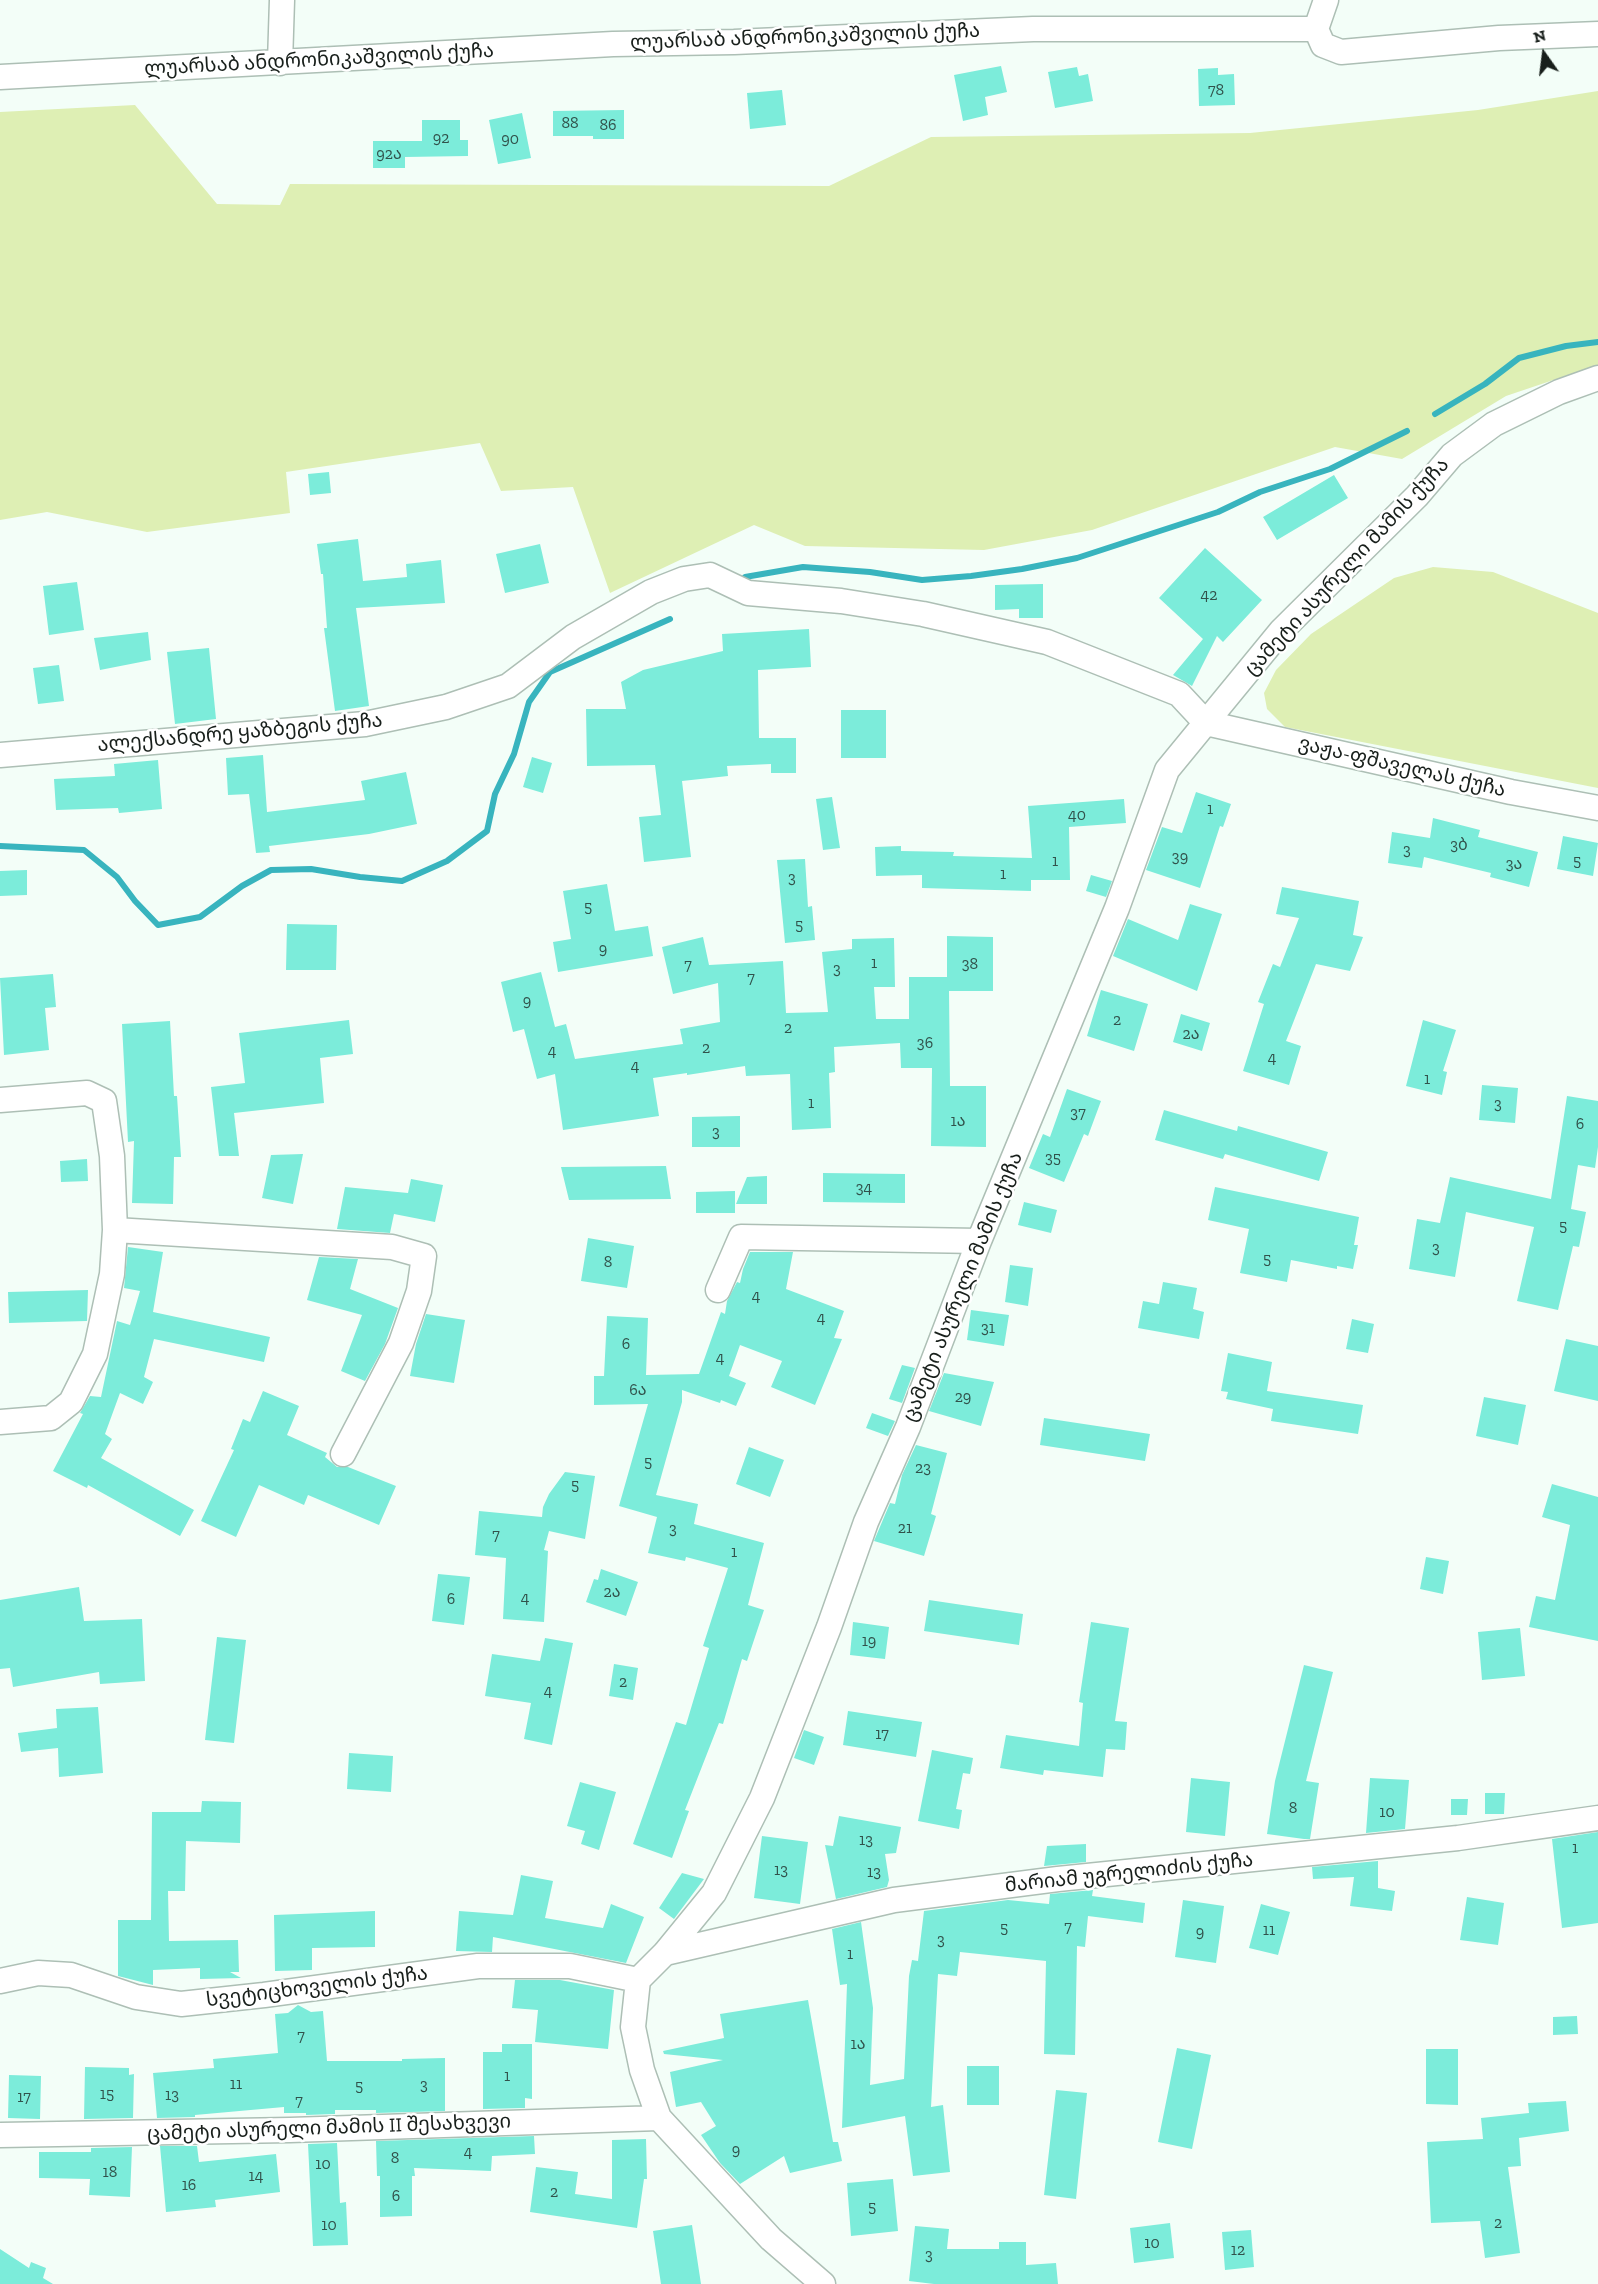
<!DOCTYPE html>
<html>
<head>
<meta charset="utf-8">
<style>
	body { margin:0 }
	#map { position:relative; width:1598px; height:2284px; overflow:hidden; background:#f3fef8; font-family:"Zilla Slab",serif }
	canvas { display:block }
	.north { position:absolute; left:1514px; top:24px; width:60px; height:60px; -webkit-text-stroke:4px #fff; paint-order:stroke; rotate:346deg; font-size:16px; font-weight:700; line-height:24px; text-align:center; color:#181f1b }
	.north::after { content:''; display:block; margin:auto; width:21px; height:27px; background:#181f1b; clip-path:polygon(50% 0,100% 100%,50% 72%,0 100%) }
</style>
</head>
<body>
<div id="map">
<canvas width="1598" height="2284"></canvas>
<div class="north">N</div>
</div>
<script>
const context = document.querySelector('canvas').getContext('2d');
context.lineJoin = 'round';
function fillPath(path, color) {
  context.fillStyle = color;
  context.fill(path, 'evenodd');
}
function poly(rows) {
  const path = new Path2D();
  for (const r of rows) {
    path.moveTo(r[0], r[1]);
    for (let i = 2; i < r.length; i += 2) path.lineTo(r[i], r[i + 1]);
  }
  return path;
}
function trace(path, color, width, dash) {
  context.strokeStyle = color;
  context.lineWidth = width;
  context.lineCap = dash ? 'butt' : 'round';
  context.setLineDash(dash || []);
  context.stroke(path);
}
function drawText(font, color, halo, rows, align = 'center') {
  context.font = font + ' "Zilla Slab","Noto Sans Georgian",serif';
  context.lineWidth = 5;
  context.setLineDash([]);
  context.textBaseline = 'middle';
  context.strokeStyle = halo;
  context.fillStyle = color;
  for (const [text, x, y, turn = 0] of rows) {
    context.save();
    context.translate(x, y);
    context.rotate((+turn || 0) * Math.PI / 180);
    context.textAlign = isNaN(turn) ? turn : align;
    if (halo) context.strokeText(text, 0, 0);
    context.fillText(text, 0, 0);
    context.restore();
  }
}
const green = poly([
	[1598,91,1598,365,1506,396,1402,459,1335,447,1092,530,984,550,805,546,754,525,610,593,573,487,501,491,480,443,286,472,290,513,147,532,47,512,0,520,0,112,135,105,217,204,280,205,290,184,829,186,931,137,1250,133,1478,110],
	[1433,567,1493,572,1598,613,1598,788,1285,727,1267,709,1264,693,1276,670,1311,634,1394,578]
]);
const stream = poly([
	[1435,414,1485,384,1519,358,1566,346,1598,342],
	[745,577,803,567,870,572,922,580,971,576,1022,569,1077,558,1218,512,1260,492,1330,469,1407,431],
	[0,846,84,850,117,877,135,901,158,925,200,917,242,886,271,870,311,869,360,877,402,881,447,861,487,831,495,794,514,754,529,702,550,672,670,619]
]);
const building = poly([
	[1001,66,1007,92,985,97,988,115,963,121,954,75],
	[1077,67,1079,76,1088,74,1093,101,1055,108,1048,72],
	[1218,68,1218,75,1234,74,1235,105,1199,106,1198,69],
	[782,90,786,125,750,129,747,93],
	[624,110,624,139,593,139,593,136,553,136,553,111],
	[522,113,531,158,498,164,489,120],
	[422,120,460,120,460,140,468,140,468,156,405,157,405,168,373,168,373,141,422,141],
	[329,472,331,493,310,495,308,474],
	[1334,475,1348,498,1277,540,1263,517],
	[358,539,363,581,407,577,406,564,441,560,445,603,356,608,369,706,335,711,324,628,327,628,323,574,321,574,317,544],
	[540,544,549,583,505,593,496,554],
	[1205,548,1262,600,1223,642,1217,636,1192,686,1173,675,1203,639,1159,598],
	[77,582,84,630,49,635,43,586],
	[1043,584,1043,618,1019,618,1019,609,995,610,995,585],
	[809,629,811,667,758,670,759,738,796,738,796,773,771,773,771,764,727,766,728,776,682,781,691,857,644,862,639,817,661,815,655,765,587,766,586,709,626,709,621,682,643,670,723,651,722,634],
	[148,632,151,660,100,670,94,638],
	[209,648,216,719,175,724,167,652],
	[59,665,64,701,38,704,33,668],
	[841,710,886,710,886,758,841,758],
	[263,755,267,812,365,800,361,781,406,772,417,824,369,834,269,846,270,852,256,853,249,794,228,795,226,758],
	[532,757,552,763,543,793,523,787],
	[158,760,162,809,119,813,118,808,56,810,54,779,115,776,114,764],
	[1196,792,1231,804,1223,827,1220,826,1200,888,1146,870,1162,827,1182,833],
	[832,797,840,848,823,850,816,799],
	[1124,799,1126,823,1069,827,1070,880,1031,880,1031,891,922,888,922,875,876,876,875,847,901,846,901,851,954,852,953,856,1032,858,1028,806],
	[1433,818,1480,830,1478,837,1538,852,1529,887,1490,877,1491,873,1424,857,1422,868,1388,863,1392,832,1430,838],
	[1563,836,1598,843,1593,876,1557,869],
	[805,859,808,907,812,906,815,940,785,943,777,860],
	[27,870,27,895,0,896,0,871],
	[1091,875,1112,881,1106,897,1086,891],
	[607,884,615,931,648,926,653,956,558,972,553,942,571,939,563,891],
	[1282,887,1359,901,1353,935,1363,937,1350,971,1316,964,1286,1041,1301,1046,1289,1085,1243,1071,1264,1004,1258,1002,1273,964,1280,967,1299,918,1276,914],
	[1190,904,1222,914,1197,991,1113,956,1128,919,1178,940],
	[287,924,337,925,336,970,286,970],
	[947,936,993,937,993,991,949,991,950,1086,986,1086,986,1147,931,1146,932,1068,901,1068,900,1043,834,1047,835,1072,829,1073,831,1128,792,1130,790,1074,746,1076,745,1066,687,1075,687,1073,653,1078,659,1116,563,1130,555,1074,537,1079,524,1029,513,1032,501,982,541,972,555,1027,566,1024,575,1059,683,1044,680,1029,720,1022,718,983,673,994,662,947,703,937,709,965,783,961,786,1013,828,1012,822,952,852,949,852,939,894,938,895,987,874,987,876,1019,909,1019,909,977,947,977],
	[53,974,56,1007,45,1008,49,1050,4,1055,0,978],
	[1101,990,1148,1004,1134,1051,1087,1036],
	[1181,1014,1210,1023,1202,1051,1173,1042],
	[349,1020,353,1054,320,1058,324,1103,234,1113,239,1156,219,1156,211,1087,245,1083,239,1033],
	[1423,1020,1456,1030,1443,1071,1447,1072,1442,1095,1406,1086],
	[170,1021,174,1096,177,1096,181,1157,174,1157,173,1204,132,1203,134,1141,128,1142,122,1024],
	[1482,1085,1518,1088,1515,1123,1479,1120],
	[1067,1089,1101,1101,1088,1136,1084,1134,1064,1182,1029,1168,1043,1134,1050,1137],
	[1567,1096,1598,1101,1598,1147,1595,1168,1578,1165,1571,1209,1586,1212,1579,1247,1573,1246,1558,1310,1517,1301,1534,1227,1466,1212,1455,1277,1409,1269,1417,1219,1440,1223,1450,1177,1551,1199],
	[1164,1110,1237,1131,1238,1126,1328,1152,1319,1181,1225,1154,1223,1159,1155,1140],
	[740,1116,740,1147,692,1147,692,1117],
	[303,1154,293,1204,262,1198,271,1155],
	[87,1159,88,1181,61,1182,60,1161],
	[666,1166,671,1199,569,1200,561,1167],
	[823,1173,905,1174,905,1203,823,1202],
	[767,1176,767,1204,736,1204,747,1177],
	[411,1179,443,1185,435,1222,394,1214,390,1233,337,1229,345,1187,408,1193],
	[1215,1187,1359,1217,1354,1245,1358,1245,1353,1269,1337,1266,1337,1269,1291,1260,1287,1282,1240,1273,1249,1229,1208,1220],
	[735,1191,735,1213,696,1213,696,1192],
	[1024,1202,1057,1210,1051,1233,1018,1225],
	[588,1238,634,1246,627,1288,581,1281],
	[128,1247,163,1252,153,1312,270,1337,264,1362,154,1339,144,1377,153,1382,143,1404,120,1393,105,1434,112,1439,101,1458,194,1510,180,1536,88,1485,87,1488,53,1471,83,1414,80,1413,90,1396,101,1397,117,1321,130,1325,140,1291,124,1288],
	[750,1252,793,1252,786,1289,844,1311,834,1338,842,1339,815,1405,771,1387,782,1361,740,1345,729,1376,746,1383,736,1406,721,1400,720,1403,682,1390,682,1402,656,1495,698,1504,694,1524,764,1543,748,1605,764,1610,747,1661,742,1659,723,1724,719,1723,685,1810,689,1811,672,1858,633,1844,676,1722,686,1725,709,1648,703,1646,728,1568,686,1557,685,1561,648,1553,657,1517,619,1506,648,1404,594,1405,594,1376,604,1376,607,1316,648,1318,646,1375,699,1374,721,1312,725,1314,727,1301,737,1282,740,1283,743,1269],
	[319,1257,358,1259,350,1289,398,1308,385,1344,365,1381,341,1371,362,1315,307,1300],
	[1010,1265,1033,1268,1028,1306,1005,1302],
	[1163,1282,1197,1288,1193,1309,1204,1312,1199,1339,1138,1328,1143,1301,1159,1304],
	[88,1290,87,1321,9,1323,8,1292],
	[971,1310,1009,1315,1004,1346,967,1340],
	[426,1314,465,1320,454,1383,410,1376,416,1344],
	[1352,1319,1374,1324,1368,1353,1346,1349],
	[1566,1339,1598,1346,1598,1401,1554,1391],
	[1228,1353,1272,1362,1267,1391,1363,1405,1358,1434,1271,1421,1273,1409,1226,1399,1228,1392,1221,1391],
	[902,1365,915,1368,902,1403,889,1399],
	[944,1373,994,1382,981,1426,929,1411],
	[263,1391,299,1406,287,1435,327,1453,325,1457,337,1467,348,1467,396,1486,379,1525,308,1495,304,1505,259,1485,236,1537,201,1521,234,1450,231,1449,243,1419,250,1422],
	[1484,1397,1526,1405,1518,1445,1476,1436],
	[872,1413,895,1421,888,1436,866,1428],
	[1044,1418,1150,1434,1145,1461,1040,1445],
	[916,1445,947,1453,931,1514,936,1516,924,1556,874,1541,890,1503,895,1504,902,1475],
	[749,1447,784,1460,770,1497,736,1484],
	[565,1472,595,1476,585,1539,549,1531,544,1550,548,1551,544,1622,503,1619,506,1558,475,1555,479,1511,542,1517,543,1507,549,1494],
	[1552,1484,1598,1497,1598,1641,1529,1627,1536,1596,1555,1600,1570,1525,1542,1517],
	[1426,1557,1449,1561,1443,1594,1420,1589],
	[601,1569,638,1582,626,1616,586,1602,594,1579,598,1580],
	[438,1574,470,1577,464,1625,432,1621],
	[79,1587,84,1621,142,1619,145,1681,100,1684,99,1672,13,1687,10,1668,0,1669,0,1600],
	[929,1600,1023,1614,1019,1645,924,1631],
	[853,1622,889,1627,885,1659,850,1655],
	[1091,1622,1129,1628,1115,1721,1127,1722,1125,1750,1106,1749,1103,1777,1044,1770,1043,1775,1000,1768,1006,1735,1079,1746,1083,1703,1079,1702],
	[1520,1628,1525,1676,1482,1680,1478,1632],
	[217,1637,246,1640,234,1743,205,1740],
	[545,1638,573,1643,552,1745,524,1739,531,1703,485,1696,492,1654,540,1661],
	[614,1664,638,1668,633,1700,609,1696],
	[1304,1665,1333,1672,1306,1781,1319,1783,1310,1839,1304,1839,1267,1834,1275,1781],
	[98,1707,103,1773,59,1777,58,1748,21,1752,18,1733,57,1728,56,1709],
	[848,1711,922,1722,916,1757,843,1745],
	[804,1730,824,1737,814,1765,794,1758],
	[932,1750,973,1758,970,1774,963,1773,956,1809,962,1810,959,1829,918,1821],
	[349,1753,393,1756,391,1792,347,1789],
	[1191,1778,1230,1782,1225,1836,1186,1832],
	[1370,1778,1409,1780,1405,1829,1366,1833],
	[580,1782,616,1792,599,1850,581,1844,585,1831,567,1826],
	[1485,1793,1505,1793,1504,1814,1485,1814],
	[1451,1799,1468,1799,1467,1815,1451,1815],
	[202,1801,241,1802,240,1843,186,1841,185,1891,168,1891,169,1941,238,1940,239,1972,230,1972,241,1978,200,1979,200,1968,153,1970,153,1985,118,1976,118,1920,151,1920,152,1812,201,1812],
	[839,1816,901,1827,896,1853,885,1854,889,1880,887,1887,836,1899,825,1845,833,1846],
	[1598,1832,1598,1923,1562,1928,1552,1839],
	[762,1836,808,1842,800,1904,754,1898],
	[1086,1844,1086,1862,1044,1866,1047,1846],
	[1378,1861,1378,1888,1395,1891,1392,1911,1350,1906,1354,1877,1313,1879,1312,1867],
	[682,1873,704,1879,674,1919,659,1908],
	[521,1875,553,1881,545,1918,603,1928,611,1904,644,1917,626,1963,493,1937,492,1952,456,1951,459,1911,513,1915],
	[1093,1890,1092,1896,1145,1903,1143,1923,1088,1916,1085,1947,1077,1946,1075,2055,1044,2054,1046,1961,960,1952,957,1976,938,1974,931,2107,943,2105,950,2172,913,2176,905,2116,842,2128,847,1984,840,1985,832,1929,861,1922,873,2008,870,2085,904,2079,909,1976,912,1960,918,1961,924,1911,1008,1900,1049,1904,1050,1894],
	[1467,1897,1504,1903,1498,1945,1460,1940],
	[1183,1900,1224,1906,1216,1963,1175,1957],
	[1261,1904,1290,1912,1278,1955,1249,1948],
	[375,1911,375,1947,312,1948,312,1970,275,1971,274,1915],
	[515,1980,560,1980,614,1990,608,2049,535,2042,538,2010,512,2008],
	[808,2000,833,2142,838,2142,842,2161,790,2173,784,2156,740,2184,720,2163,701,2135,716,2126,701,2102,676,2107,670,2072,723,2060,664,2054,663,2051,724,2038,720,2014],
	[298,2005,311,2012,323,2011,327,2061,402,2061,402,2059,445,2058,445,2111,376,2113,376,2110,335,2110,335,2114,306,2115,306,2113,284,2113,284,2107,195,2115,195,2117,157,2118,153,2073,214,2068,213,2059,278,2053,275,2014,288,2013],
	[1577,2016,1578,2034,1553,2035,1553,2017],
	[502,2044,532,2044,532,2099,525,2098,525,2108,483,2109,483,2052,502,2052],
	[1177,2048,1211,2055,1192,2149,1158,2142],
	[1426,2049,1458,2049,1458,2105,1426,2104],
	[967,2066,999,2066,999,2105,967,2105],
	[85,2067,129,2068,129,2075,134,2074,133,2118,84,2119],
	[9,2075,41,2076,40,2119,8,2118],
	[1056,2090,1087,2093,1076,2199,1044,2195],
	[1566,2101,1569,2131,1519,2138,1521,2166,1508,2167,1520,2253,1485,2258,1480,2221,1431,2223,1427,2142,1483,2139,1481,2118,1529,2113,1528,2103],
	[534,2136,535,2154,492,2156,491,2171,414,2168,415,2176,412,2176,412,2216,380,2217,380,2176,377,2176,376,2141],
	[646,2139,647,2179,644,2179,637,2228,530,2212,536,2167,578,2172,575,2194,612,2199,612,2140],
	[337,2143,340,2203,346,2202,348,2245,313,2246,308,2144],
	[160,2146,197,2146,199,2162,276,2154,280,2192,215,2200,216,2207,166,2212],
	[132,2147,130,2197,89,2195,90,2179,39,2178,39,2152,91,2152,91,2148],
	[893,2179,898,2231,851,2236,847,2183],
	[1170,2223,1174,2258,1134,2263,1130,2228],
	[692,2225,701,2284,661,2284,653,2231],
	[915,2226,949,2229,947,2249,999,2249,999,2242,1026,2242,1026,2265,1056,2263,1058,2284,934,2284,909,2281],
	[1251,2230,1254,2267,1225,2270,1222,2232],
	[0,2249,29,2268,31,2262,46,2268,43,2278,53,2284,0,2284]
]);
const minor = poly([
	[1316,29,1326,0],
	[280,63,282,0],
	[0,77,613,44,734,42,1033,29,1316,29,1323,45,1341,52,1499,38,1598,34],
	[1206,723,1511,792,1598,808],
	[0,755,365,724,446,707,508,686,573,637,651,592,684,579,710,575,748,593,841,601,923,614,1047,642,1179,694,1206,723],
	[0,1100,87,1093,104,1101,112,1156,115,1230,112,1274,95,1354,71,1402,51,1418,0,1422],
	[115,1230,392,1247,424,1256,419,1291,401,1343,343,1454],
	[718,1290,741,1237,979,1241],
	[665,1953,894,1900,1058,1879,1458,1838,1598,1818],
	[0,1981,38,1973,71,1975,136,1997,181,2004,264,1995,478,1966,570,1966,638,1980],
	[0,2135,290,2130,659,2118],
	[823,2284,771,2239,659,2118,642,2070,633,2027,638,1980,665,1953,714,1893,762,1798,829,1627,866,1522,908,1427,979,1241,1117,908,1167,770,1281,631,1417,496,1452,455,1494,424,1559,392,1598,378]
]);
const numberNames = [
	["78",1216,90],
	["88",570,123],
	["86",608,125],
	["92",441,138],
	["90",510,139],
	["92ა",389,154],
	["42",1209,595],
	["1",1210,809],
	["40",1077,815],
	["3ბ",1459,845],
	["3",1407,850],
	["39",1180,857],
	["1",1055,861],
	["5",1577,861],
	["3ა",1514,864],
	["1",1003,874],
	["3",792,878],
	["5",588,907],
	["5",799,925],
	["9",603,949],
	["1",874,963],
	["38",970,964],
	["7",688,965],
	["3",837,969],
	["7",751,978],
	["9",527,1001],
	["2",1117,1020],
	["2",788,1028],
	["2ა",1191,1034],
	["36",925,1043],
	["2",706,1048],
	["4",552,1051],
	["4",1272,1058],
	["4",635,1066],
	["1",1427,1079],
	["1",811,1103],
	["3",1498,1104],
	["37",1078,1113],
	["1ა",958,1121],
	["6",1580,1124],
	["3",716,1132],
	["35",1053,1158],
	["34",864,1188],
	["5",1563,1226],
	["3",1436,1248],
	["5",1267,1259],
	["8",608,1262],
	["4",756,1296],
	["4",821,1318],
	["31",988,1328],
	["6",626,1344],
	["4",720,1358],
	["6ა",638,1390],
	["29",963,1397],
	["5",648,1462],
	["23",923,1468],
	["5",575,1485],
	["21",905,1528],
	["3",673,1529],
	["7",496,1535],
	["1",734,1552],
	["2ა",612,1592],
	["4",525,1598],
	["6",451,1599],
	["19",869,1641],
	["2",623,1682],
	["4",548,1691],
	["17",882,1734],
	["8",1293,1808],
	["10",1387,1812],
	["13",866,1840],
	["1",1575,1848],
	["13",781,1870],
	["13",874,1872],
	["7",1068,1927],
	["5",1004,1928],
	["11",1269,1930],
	["9",1200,1932],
	["3",941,1940],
	["1",850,1954],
	["7",301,2036],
	["1ა",858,2044],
	["1",507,2076],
	["11",236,2084],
	["3",424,2085],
	["5",359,2086],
	["15",107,2094],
	["13",172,2095],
	["17",24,2097],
	["7",299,2101],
	["9",736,2150],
	["4",468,2152],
	["8",395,2158],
	["10",323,2164],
	["18",110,2172],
	["14",256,2176],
	["16",189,2185],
	["2",554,2192],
	["6",396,2196],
	["5",872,2207],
	["2",1498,2223],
	["10",329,2225],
	["10",1152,2243],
	["12",1238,2250],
	["3",929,2255]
];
const streetNames = [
	["ლუარსაბ ანდრონიკაშვილის ქუჩა",805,37,-2],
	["ლუარსაბ ანდრონიკაშვილის ქუჩა",319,60,-3],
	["ცამეტი ასურელი მამის ქუჩა",1347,567,-47],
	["ალექსანდრე ყაზბეგის ქუჩა",240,733,-5],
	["ვაჟა-ფშაველას ქუჩა",1402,767,13],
	["ცამეტი ასურელი მამის ქუჩა",963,1287,-68],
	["მარიამ უგრელიძის ქუჩა",1129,1873,-6],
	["სვეტიცხოველის ქუჩა",317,1987,-7],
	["ცამეტი ასურელი მამის II შესახვევი",329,2128,-2]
];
fillPath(green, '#deefb4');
trace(stream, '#38b4be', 6);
fillPath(building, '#7cecda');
trace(minor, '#adbfb5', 27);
trace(minor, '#fff', 24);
drawText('16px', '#31524b', null, numberNames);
drawText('20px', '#181f1b', '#fff', streetNames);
</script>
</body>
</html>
